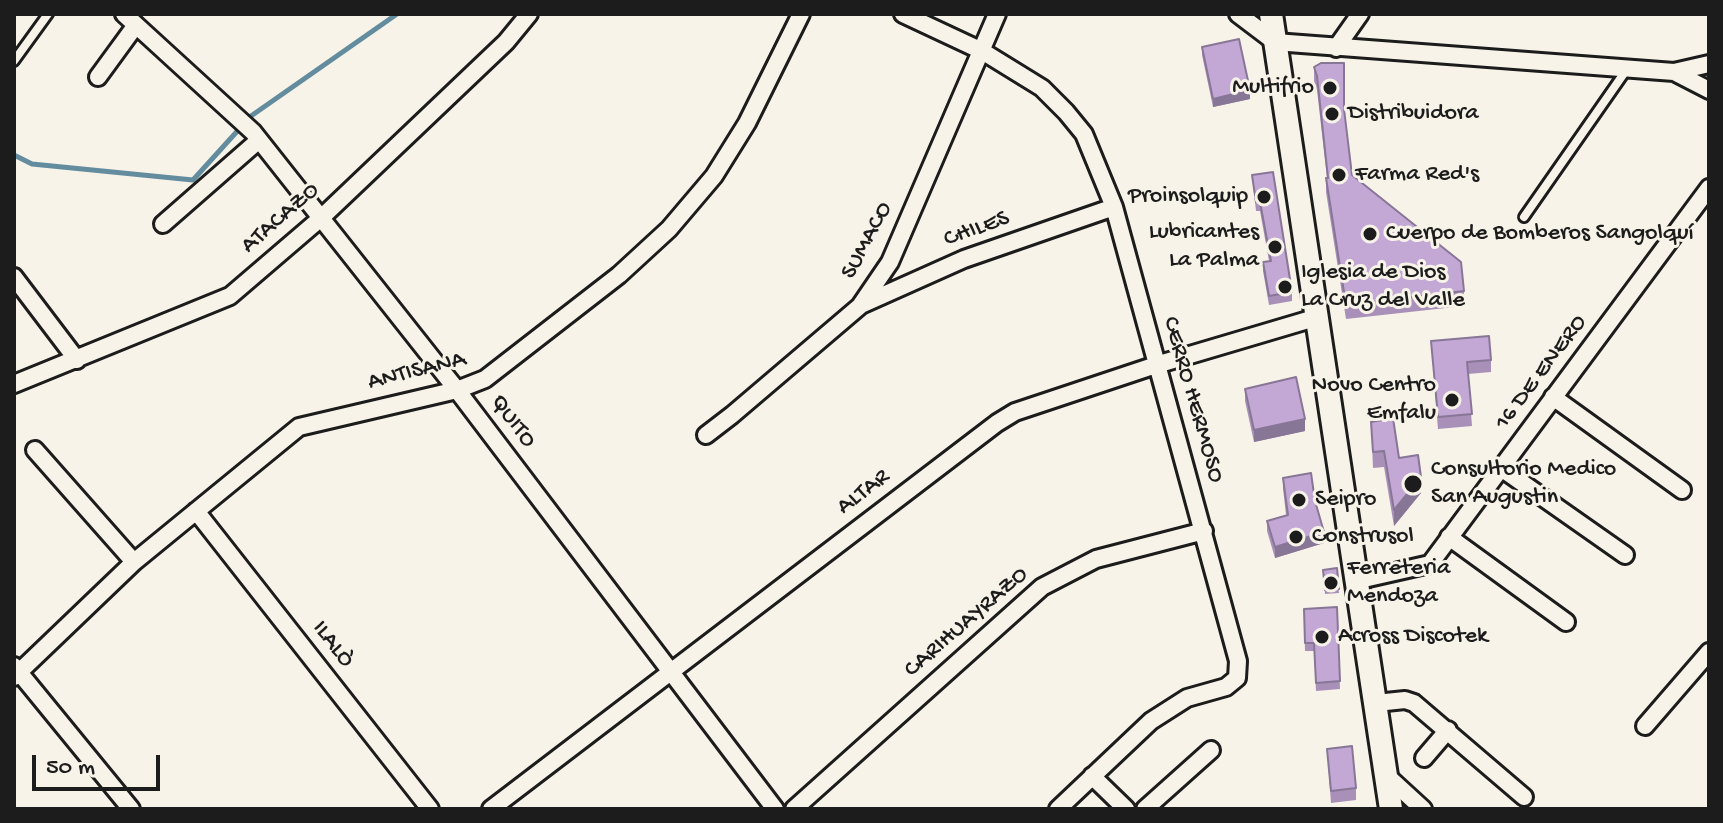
<!DOCTYPE html>
<html>
<head>
<meta charset="utf-8">
<style>
	body { margin:0 }
	#map { position:relative; width:1723px; height:823px; overflow:hidden; background:#f7f3e8; font-family:"Gochi Hand",sans-serif }
	canvas { display:block }
	.frame { position:absolute; inset:0; border:16px solid #1c1c1c; pointer-events:none }
	.scale { position:absolute; left:32px; top:755px; width:128px; height:36px; box-sizing:border-box; border:4px solid #1c1c1c; border-top:0; padding-left:10px; font-size:24px; line-height:28px; white-space:nowrap; color:#1c1c1c; -webkit-text-stroke:6px #f7f3e8; paint-order:stroke }
</style>
</head>
<body>
<div id="map">
<canvas width="1723" height="823"></canvas>
<div class="frame"></div>
<div class="scale">50 m</div>
</div>
<script>
const context = document.querySelector('canvas').getContext('2d');
context.lineJoin = 'round';
function poly(rows) {
  const path = new Path2D();
  for (const r of rows) {
    path.moveTo(r[0], r[1]);
    for (let i = 2; i < r.length; i += 2) path.lineTo(r[i], r[i + 1]);
  }
  return path;
}
function trace(path, color, width, dash) {
  context.strokeStyle = color;
  context.lineWidth = width;
  context.lineCap = dash ? 'butt' : 'round';
  context.setLineDash(dash || []);
  context.stroke(path);
}
function fillPath(path, color) {
  context.fillStyle = color;
  context.fill(path, 'evenodd');
}
function drawText(font, color, halo, rows, align = 'center') {
  context.font = font + ' "Gochi Hand",sans-serif';
  context.lineWidth = 6;
  context.setLineDash([]);
  context.textBaseline = 'middle';
  context.strokeStyle = halo;
  context.fillStyle = color;
  for (const [text, x, y, turn = 0] of rows) {
    context.save();
    context.translate(x, y);
    context.rotate((+turn || 0) * Math.PI / 180);
    context.textAlign = isNaN(turn) ? turn : align;
    if (halo) context.strokeText(text, 0, 0);
    context.fillText(text, 0, 0);
    context.restore();
  }
}
const stream = poly([
	[14,155,32,164,193,180,251,116,397,14]
]);
const lane = poly([
	[14,61,48,14],
	[1524,217,1627,69]
]);
const street = poly([
	[124,14,253,132,457,390,775,809],
	[903,14,982,51,1042,88,1066,112,1084,134,1114,207,1238,661,1237,678,1226,687,1187,698,1151,721,1058,809],
	[1238,14,1275,42,1674,72,1709,90],
	[1336,48,1360,14],
	[1674,72,1709,64],
	[98,77,136,25],
	[163,224,259,140],
	[14,277,77,360],
	[861,305,964,259,1114,207],
	[14,384,230,296,321,218,506,42,529,14],
	[1553,397,1682,490],
	[706,435,732,415,860,306,890,262,997,14],
	[35,450,134,562],
	[1501,468,1625,555],
	[196,511,430,809],
	[1449,537,1566,622],
	[1355,581,1430,564,1709,188],
	[14,666,131,809],
	[14,677,134,562,299,427,457,390,485,379,619,275,669,229,714,176,747,123,801,14],
	[1376,703,1405,700,1414,703,1524,797],
	[1645,726,1709,652],
	[1424,758,1448,730],
	[1092,776,1126,809],
	[1387,776,1423,809],
	[491,809,997,423,1015,412,1156,365,1318,317],
	[794,809,1042,587,1096,559,1204,531],
	[1145,809,1211,750]
]);
const secondary = poly([
	[1271,14,1391,809]
]);
const wall = poly([
	[1202,47,1250,99,1213,107,1202,55],
	[1314,67,1344,109,1352,175,1464,291,1464,306,1346,319,1326,192,1326,178,1327,178,1317,90,1314,81],
	[1252,175,1292,292,1292,301,1269,305,1263,271,1263,262,1269,261,1260,211,1256,211],
	[1431,341,1491,360,1491,372,1468,374,1472,426,1438,429],
	[1245,389,1305,431,1254,442,1245,401],
	[1371,422,1399,458,1421,493,1394,526,1384,467,1373,468],
	[1283,478,1315,501,1324,543,1275,558,1267,531,1267,521,1286,515,1283,488],
	[1337,568,1339,593,1325,594,1323,570],
	[1337,607,1340,689,1316,691,1314,651,1305,651,1304,609],
	[1327,749,1356,788,1356,800,1331,803]
]);
const shadedWall = poly([
	[1250,90,1250,99,1213,107,1213,99],
	[1305,419,1305,431,1254,442,1254,430],
	[1421,477,1421,493,1394,526,1394,510],
	[1324,532,1324,543,1275,558,1275,547]
]);
const building = poly([
	[1239,39,1250,90,1213,99,1202,47,1239,39],
	[1321,63,1344,63,1344,109,1352,175,1461,262,1464,291,1346,305,1326,178,1328,178,1317,76,1314,67,1321,63],
	[1273,172,1292,292,1269,296,1263,262,1271,261,1260,202,1256,202,1252,175,1273,172],
	[1489,336,1491,360,1467,362,1472,414,1438,417,1431,341,1489,336],
	[1296,377,1305,419,1254,430,1245,389,1296,377],
	[1393,418,1399,458,1418,455,1421,477,1394,510,1384,451,1373,452,1371,422,1393,418],
	[1311,473,1315,501,1324,532,1275,547,1267,521,1288,515,1283,478,1311,473],
	[1337,568,1339,589,1325,590,1323,570,1337,568],
	[1337,607,1340,681,1316,683,1314,643,1305,643,1304,609,1337,607],
	[1352,746,1356,788,1331,791,1327,749,1352,746]
]);
const markers = [
	[1330,88,8,"#1c1c1c"],
	[1332,114,8,"#1c1c1c"],
	[1339,175,8,"#1c1c1c"],
	[1264,197,8,"#1c1c1c"],
	[1370,234,8,"#1c1c1c"],
	[1275,247,8,"#1c1c1c"],
	[1285,287,8,"#1c1c1c"],
	[1452,400,8,"#1c1c1c"],
	[1413,484,10,"#1c1c1c"],
	[1299,500,8,"#1c1c1c"],
	[1296,537,8,"#1c1c1c"],
	[1331,583,8,"#1c1c1c"],
	[1322,637,8,"#1c1c1c"]
];
const poiNames = [
	["Multifrio",1314,88,"right"],
	["Distribuidora",1348,114],
	["Farma Red's",1355,175],
	["Proinsolquip",1248,197,"right"],
	["Lubricantes",1259,233,"right"],
	["La Palma",1259,261,"right"],
	["Cuerpo de Bomberos Sangolquí",1386,234],
	["Iglesia de Dios",1301,273],
	["La Cruz del Valle",1301,301],
	["Novo Centro",1436,386,"right"],
	["Emfalu",1436,414,"right"],
	["Consultorio Medico",1431,470],
	["San Augustin",1431,498],
	["Seipro",1315,500],
	["Construsol",1312,537],
	["Ferreteria",1347,569],
	["Mendoza",1347,597],
	["Across Discotek",1338,637]
];
const streetNames = [
	["ATACAZO",281,219,-41],
	["CHILES",977,230,-20],
	["SUMACO",868,241,-62],
	["ANTISANA",417,372,-14],
	["16 DE ENERO",1542,373,-53],
	["CERRO HERMOSO",1192,400,74],
	["QUITO",512,422,53],
	["ALTAR",864,493,-37],
	["CARIHUAYRAZO",967,623,-41],
	["ILALÒ",332,645,52]
];
trace(stream, '#638c9e', 5);
trace(lane, '#1c1c1c', 14);
trace(street, '#1c1c1c', 22);
trace(secondary, '#1c1c1c', 28);
trace(lane, '#f7f3e8', 8);
trace(street, '#f7f3e8', 16);
trace(secondary, '#f7f3e8', 22);
fillPath(wall, '#a890b8');
fillPath(shadedWall, '#887696');
fillPath(building, '#c3a8d6');
trace(building, '#887696', 2);
for (const [x, y, r, color] of markers) {
  const dot = new Path2D();
  dot.arc(x, y, r, 0, 2 * Math.PI);
  context.fillStyle = color;
  context.fill(dot);
  trace(dot, '#f7f3e8', 3);
}
drawText('24px', '#1c1c1c', '#f7f3e8', poiNames, 'left');
drawText('24px', '#1c1c1c', '#f7f3e8', streetNames);
</script>
</body>
</html>
